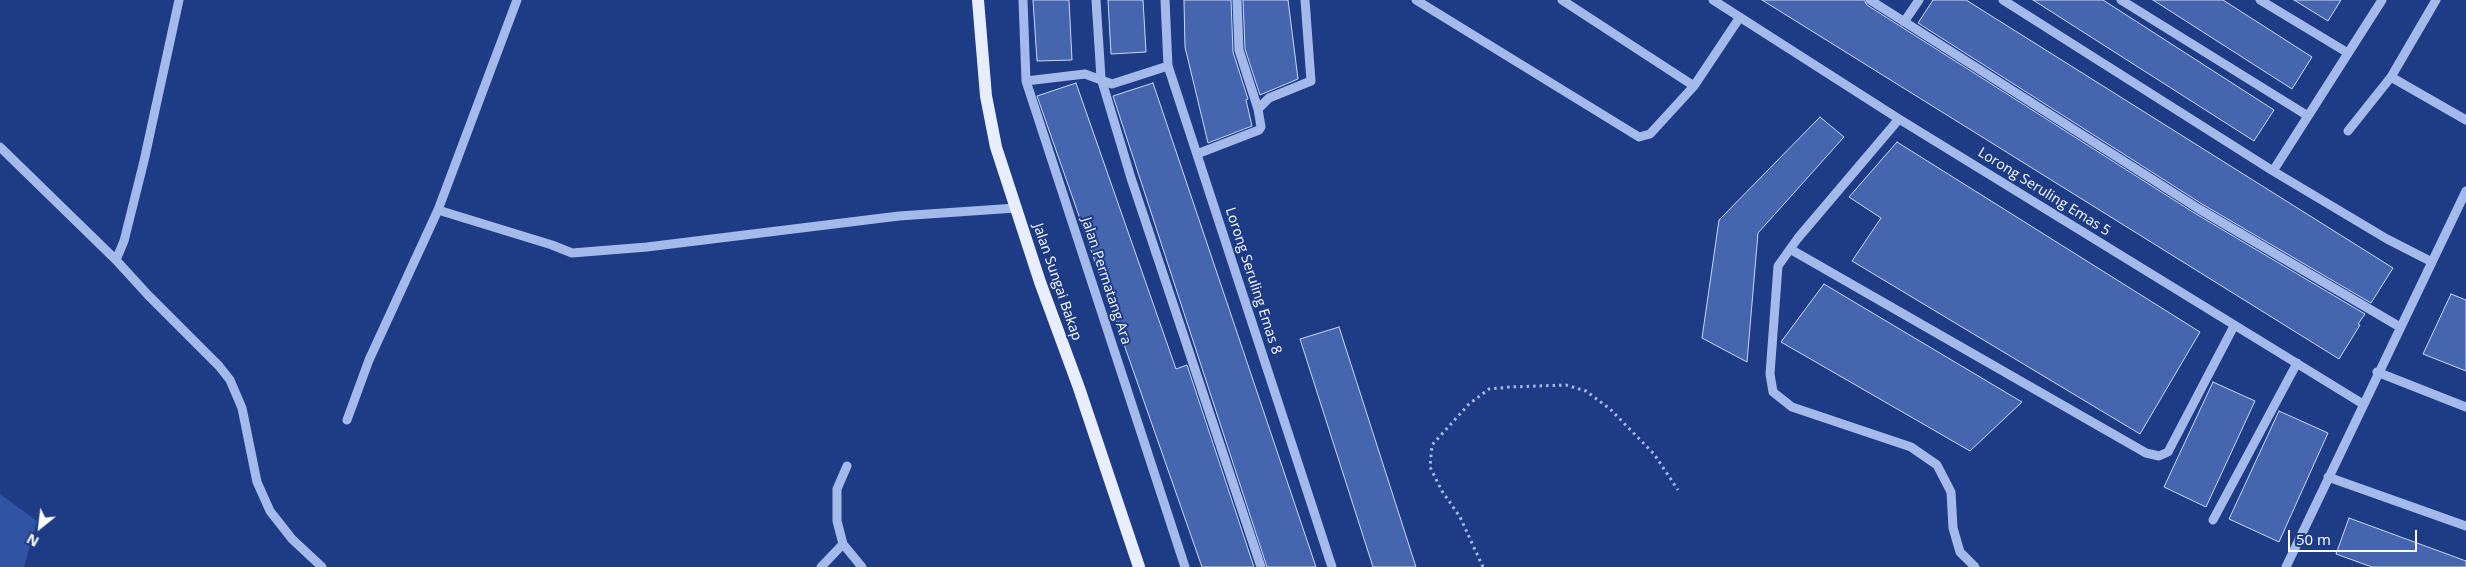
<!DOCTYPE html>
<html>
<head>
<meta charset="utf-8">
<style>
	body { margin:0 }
	#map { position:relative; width:2466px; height:567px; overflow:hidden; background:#1d3c85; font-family:"Open Sans",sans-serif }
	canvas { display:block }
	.north { position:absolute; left:15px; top:502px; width:50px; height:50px; -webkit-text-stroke:4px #1d3c85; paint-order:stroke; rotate:209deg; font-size:14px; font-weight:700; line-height:20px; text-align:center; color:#fff }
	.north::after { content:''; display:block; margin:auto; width:18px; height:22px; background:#fff; clip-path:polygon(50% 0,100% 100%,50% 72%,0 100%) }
	.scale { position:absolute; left:2288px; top:530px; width:129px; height:22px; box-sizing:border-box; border:2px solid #fff; border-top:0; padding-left:6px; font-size:15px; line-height:18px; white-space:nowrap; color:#fff; -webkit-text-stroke:4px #1d3c85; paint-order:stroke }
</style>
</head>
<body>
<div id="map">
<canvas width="2466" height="567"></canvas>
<div class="north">N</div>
<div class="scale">50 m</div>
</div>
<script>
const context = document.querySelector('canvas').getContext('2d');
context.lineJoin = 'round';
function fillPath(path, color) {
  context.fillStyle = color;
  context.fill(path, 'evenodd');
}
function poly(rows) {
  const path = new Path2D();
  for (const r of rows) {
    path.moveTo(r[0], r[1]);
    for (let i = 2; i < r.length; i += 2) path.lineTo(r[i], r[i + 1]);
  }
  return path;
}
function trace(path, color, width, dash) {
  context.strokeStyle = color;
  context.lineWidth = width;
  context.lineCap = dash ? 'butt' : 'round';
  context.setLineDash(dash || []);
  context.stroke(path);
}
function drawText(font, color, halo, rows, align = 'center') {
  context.font = font + ' "Open Sans",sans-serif';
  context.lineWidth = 4;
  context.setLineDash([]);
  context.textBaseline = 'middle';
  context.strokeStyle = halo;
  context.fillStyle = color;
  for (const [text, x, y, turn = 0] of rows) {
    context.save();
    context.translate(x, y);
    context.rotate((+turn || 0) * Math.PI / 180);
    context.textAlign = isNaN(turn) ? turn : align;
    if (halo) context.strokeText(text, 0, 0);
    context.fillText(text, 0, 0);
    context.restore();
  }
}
const green = poly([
	[0,494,37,521,24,567,0,567]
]);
const building = poly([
	[1033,0,1069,0,1072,60,1037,61,1033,0],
	[1108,0,1143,0,1146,52,1111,54,1108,0],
	[1184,0,1231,0,1233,52,1248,99,1246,100,1252,126,1208,143,1185,47,1184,0],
	[1243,0,1288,0,1298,79,1260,95,1245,49,1243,0],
	[1762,0,1864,0,1867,5,2196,214,2365,314,2358,324,2360,325,2339,359,1762,0],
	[1933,0,1966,0,2393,268,2371,303,2202,204,1918,23,1933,0],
	[2033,0,2103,0,2274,110,2254,141,2033,0],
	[2153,0,2223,0,2312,57,2292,89,2153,0],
	[2294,0,2341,0,2328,21,2294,0],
	[1076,83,1176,369,1187,365,1254,567,1202,567,1037,96,1076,83],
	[1153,83,1316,567,1267,567,1113,96,1153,83],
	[1820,117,1844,137,1758,233,1747,362,1702,338,1719,220,1820,117],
	[1897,142,2200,332,2140,434,1852,261,1881,218,1849,197,1897,142],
	[1824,284,2022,402,1970,451,1781,342,1824,284],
	[2451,294,2466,300,2466,371,2423,354,2451,294],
	[1339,327,1416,567,1373,567,1300,339,1339,327],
	[2213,382,2255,401,2206,507,2164,487,2213,382],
	[2279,411,2328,433,2279,542,2229,519,2279,411],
	[2349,518,2466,561,2466,567,2372,567,2336,554,2349,518]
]);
const path = poly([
	[1483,567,1460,517,1442,491,1430,467,1432,445,1469,404,1489,389,1510,387,1566,385,1586,391,1610,409,1654,454,1678,490]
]);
const minor = poly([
	[179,0,144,161,124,241,116,260,148,295,219,366,230,380,242,408,257,482,270,511,292,539,322,567],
	[1023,0,1026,81,1185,567],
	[1096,0,1101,78,1131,178,1261,567],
	[1165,0,1168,66,1332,567],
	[1237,0,1239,50,1258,109],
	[1416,0,1639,137,1650,134,1694,86,1740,17],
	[1562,0,1694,86],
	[1713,0,1899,119,2363,404],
	[1870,0,2199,209,2400,327],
	[2003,0,2273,171,2387,239,2432,262],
	[2121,0,2308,116],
	[2260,0,2348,53],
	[1904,22,1919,0],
	[2391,77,2466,120],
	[1026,81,1085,74,1112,84,1168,66],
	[1899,119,1798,238,1778,266,1770,374,1773,392,1792,407,1911,447,1937,465,1951,492,1953,528,1960,552,1975,567],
	[2348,131,2391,77,2436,0],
	[0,147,116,260],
	[1197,154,1259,130,1261,127,1258,109,1269,98,1311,81,1305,0],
	[2273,171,2382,0],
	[438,210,552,245,572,253,647,247,899,216,1016,208],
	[1790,249,2146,453,2159,456,2168,452,2234,326],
	[2377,372,2466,407],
	[347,420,369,360,438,210,517,0],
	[847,466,837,489,837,521,843,544,862,567],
	[2328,477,2466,526],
	[2213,520,2297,363],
	[821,567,843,544],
	[2286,567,2466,191]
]);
const major = poly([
	[978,0,986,96,996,147,1040,282,1079,388,1139,567]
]);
const streetNames = [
	["Lorong Seruling Emas 5",2044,192,32],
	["Jalan Permatang Ara",1106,281,72],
	["Lorong Seruling Emas 8",1253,281,72],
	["Jalan Sungai Bakap",1057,282,71]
];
fillPath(green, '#3054a3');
fillPath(building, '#4566ae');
trace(building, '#c9d8f8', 1);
trace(path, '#a4baeb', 3, [2.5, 4]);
trace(minor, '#a4baeb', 9);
trace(major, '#e9eefe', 12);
drawText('14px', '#fff', '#1d3c85', streetNames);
</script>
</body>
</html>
